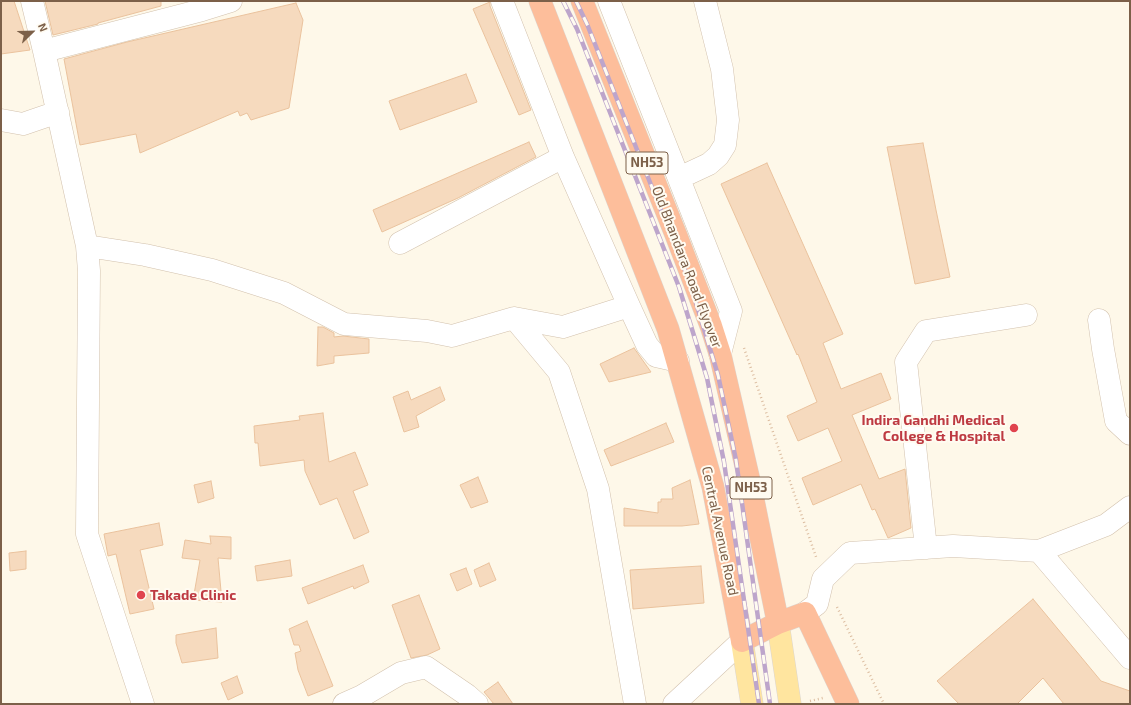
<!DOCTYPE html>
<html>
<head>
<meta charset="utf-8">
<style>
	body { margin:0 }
	#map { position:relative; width:1131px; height:705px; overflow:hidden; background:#fef8e9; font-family:"Exo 2",sans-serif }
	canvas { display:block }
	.frame { position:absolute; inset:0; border:2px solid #7c6049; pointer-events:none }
	.north { position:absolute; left:12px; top:12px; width:40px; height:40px; -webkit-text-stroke:3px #fffbf1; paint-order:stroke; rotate:67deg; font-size:11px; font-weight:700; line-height:16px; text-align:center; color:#7c6049 }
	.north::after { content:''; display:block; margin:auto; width:14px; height:18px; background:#7c6049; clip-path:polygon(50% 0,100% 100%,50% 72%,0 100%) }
</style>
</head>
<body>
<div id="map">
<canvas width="1131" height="705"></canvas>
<div class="frame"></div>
<div class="north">N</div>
</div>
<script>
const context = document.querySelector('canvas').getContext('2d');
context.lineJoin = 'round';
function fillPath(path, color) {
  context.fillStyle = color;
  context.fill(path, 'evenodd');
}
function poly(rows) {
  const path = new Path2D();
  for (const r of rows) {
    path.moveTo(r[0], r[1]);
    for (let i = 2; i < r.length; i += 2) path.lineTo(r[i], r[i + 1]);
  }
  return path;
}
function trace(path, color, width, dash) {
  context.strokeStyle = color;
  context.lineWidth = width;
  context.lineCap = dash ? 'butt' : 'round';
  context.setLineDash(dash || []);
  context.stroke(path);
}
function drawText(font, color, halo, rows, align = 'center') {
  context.font = font + ' "Exo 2",sans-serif';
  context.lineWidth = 4;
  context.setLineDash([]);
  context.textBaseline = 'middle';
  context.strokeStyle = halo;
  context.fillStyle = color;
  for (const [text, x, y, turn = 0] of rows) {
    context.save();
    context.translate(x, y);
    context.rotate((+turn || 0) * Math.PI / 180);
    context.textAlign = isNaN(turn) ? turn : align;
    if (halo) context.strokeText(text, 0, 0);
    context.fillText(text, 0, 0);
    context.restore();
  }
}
const building = poly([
	[1,1,14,1,30,50,1,54,1,1],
	[45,1,161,1,161,6,98,23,98,24,53,35,45,1],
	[490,2,490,6,531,110,519,115,473,9,490,2],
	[296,3,303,20,289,108,251,120,247,113,240,116,238,111,140,153,136,134,80,145,64,59,127,42,296,3],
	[466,74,477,102,400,130,389,101,466,74],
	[529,142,536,157,458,198,382,232,373,210,529,142],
	[923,143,936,210,950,277,915,284,887,147,923,143],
	[767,163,843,334,823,343,841,389,881,373,891,399,852,415,879,479,905,469,911,528,888,538,875,509,872,510,861,484,813,505,802,478,842,461,828,428,798,441,787,416,817,402,798,354,797,355,721,184,767,163],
	[318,327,323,327,334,333,334,337,343,336,369,339,369,353,334,356,334,363,317,366,318,327],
	[634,348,651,372,609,382,600,364,634,348],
	[440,387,445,400,416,416,419,427,404,432,393,397,408,391,411,400,440,387],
	[323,413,329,462,355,452,368,485,353,491,369,532,354,539,337,498,320,505,305,471,304,460,260,466,258,443,255,443,254,426,300,420,299,416,323,413],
	[666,423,674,442,611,466,604,450,666,423],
	[478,477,488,502,471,508,460,485,478,477],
	[690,480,699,524,682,526,624,526,624,508,658,513,658,502,661,502,661,499,673,499,672,488,690,480],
	[211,481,214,498,198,503,194,485,211,481],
	[159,523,163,545,140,550,154,609,130,614,116,554,108,556,104,534,159,523],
	[210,536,231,537,231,559,218,558,222,602,193,600,200,560,182,558,185,540,211,544,210,536],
	[26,551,26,569,10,571,9,553,26,551],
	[290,560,292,576,257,581,255,566,290,560],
	[489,563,496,580,480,587,474,570,489,563],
	[363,565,369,582,354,589,353,586,308,604,302,588,363,565],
	[701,566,704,603,633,609,630,570,701,566],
	[466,568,472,584,457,591,450,574,466,568],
	[419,595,440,649,427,655,411,658,392,605,419,595],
	[1033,599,1101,681,1130,691,1130,704,1064,704,1043,678,1017,704,959,704,937,681,1033,599],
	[307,621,333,686,308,696,298,670,295,653,301,651,299,645,294,645,289,629,307,621],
	[216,628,218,658,182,663,176,643,176,635,216,628],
	[237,676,243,693,228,700,221,683,237,676],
	[498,682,513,704,494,704,484,692,498,682]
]);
const path = poly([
	[744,348,816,557],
	[837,607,884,704],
	[810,701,823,698]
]);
const minor = poly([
	[32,1,44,51,87,246,89,271,87,534,143,704],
	[502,1,563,157,629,306,647,345,656,356,678,361],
	[609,1,731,311,720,354],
	[44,51,202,10,231,1],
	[1,120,23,124,58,112],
	[679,178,709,164,718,156,725,145,728,120,722,69,705,1],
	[400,243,563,157],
	[87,246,145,255,212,270,284,293,344,324,427,331,452,336,514,318,563,327,629,306],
	[514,318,559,372,598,489,635,704],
	[1099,320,1103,349,1116,421,1130,434],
	[926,548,906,362,926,331,1026,315],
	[1039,551,1130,658],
	[805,613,817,604,823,579,850,553,953,546,1039,551,1106,525,1130,507],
	[344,704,362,696,401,673,426,667,467,695,477,704],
	[674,704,742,641]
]);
const major = poly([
	[778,623,790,704],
	[742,641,752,704]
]);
const highway = poly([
	[540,1,668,329,713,487,742,641,778,623,805,613,848,704],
	[582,1,676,235,711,326,720,354,750,484,778,623]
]);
const rail = poly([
	[563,1,577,29,679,287,707,378,724,462,759,704],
	[576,1,587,24,690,283,718,375,736,460,770,704]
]);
const markers = [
	[1014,428,5,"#e0444e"],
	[141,595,5,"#e0444e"]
];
const shields = [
	[647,163,42],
	[751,488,42]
];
const shieldNames = [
	["NH53",647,163],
	["NH53",751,488]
];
const streetNames = [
	["Old Bhandara Road Flyover",687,267,69],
	["Central Avenue Road",720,531,78]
];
const healthNames = [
	["Indira Gandhi Medical",1005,420],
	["College & Hospital",1005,436],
	["Takade Clinic",150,595,"left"]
];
fillPath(building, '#f6dabe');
trace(building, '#eac29d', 1);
trace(minor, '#d2c1ad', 23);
trace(major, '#ddd6d0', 23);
trace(highway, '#ddd6d0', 23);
trace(path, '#dcbda0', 2.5, [1, 3]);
trace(minor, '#fff', 22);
trace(major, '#ffe59f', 22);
trace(highway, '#fdbe9b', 22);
trace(rail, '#bda5cb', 4.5);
trace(rail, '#fffbf1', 3, [9]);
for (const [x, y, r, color] of markers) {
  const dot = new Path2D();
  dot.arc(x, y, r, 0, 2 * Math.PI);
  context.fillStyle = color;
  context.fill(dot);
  trace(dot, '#fffbf1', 1.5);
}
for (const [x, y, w] of shields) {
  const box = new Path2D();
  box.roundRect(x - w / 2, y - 11, w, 22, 3);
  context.fillStyle = '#fffbf1';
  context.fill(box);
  trace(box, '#7c6049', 1);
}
drawText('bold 13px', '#7c6049', null, shieldNames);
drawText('14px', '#7c6049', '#fffbf1', streetNames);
drawText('bold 14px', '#be3a42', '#fffbf1', healthNames, 'right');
</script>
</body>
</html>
